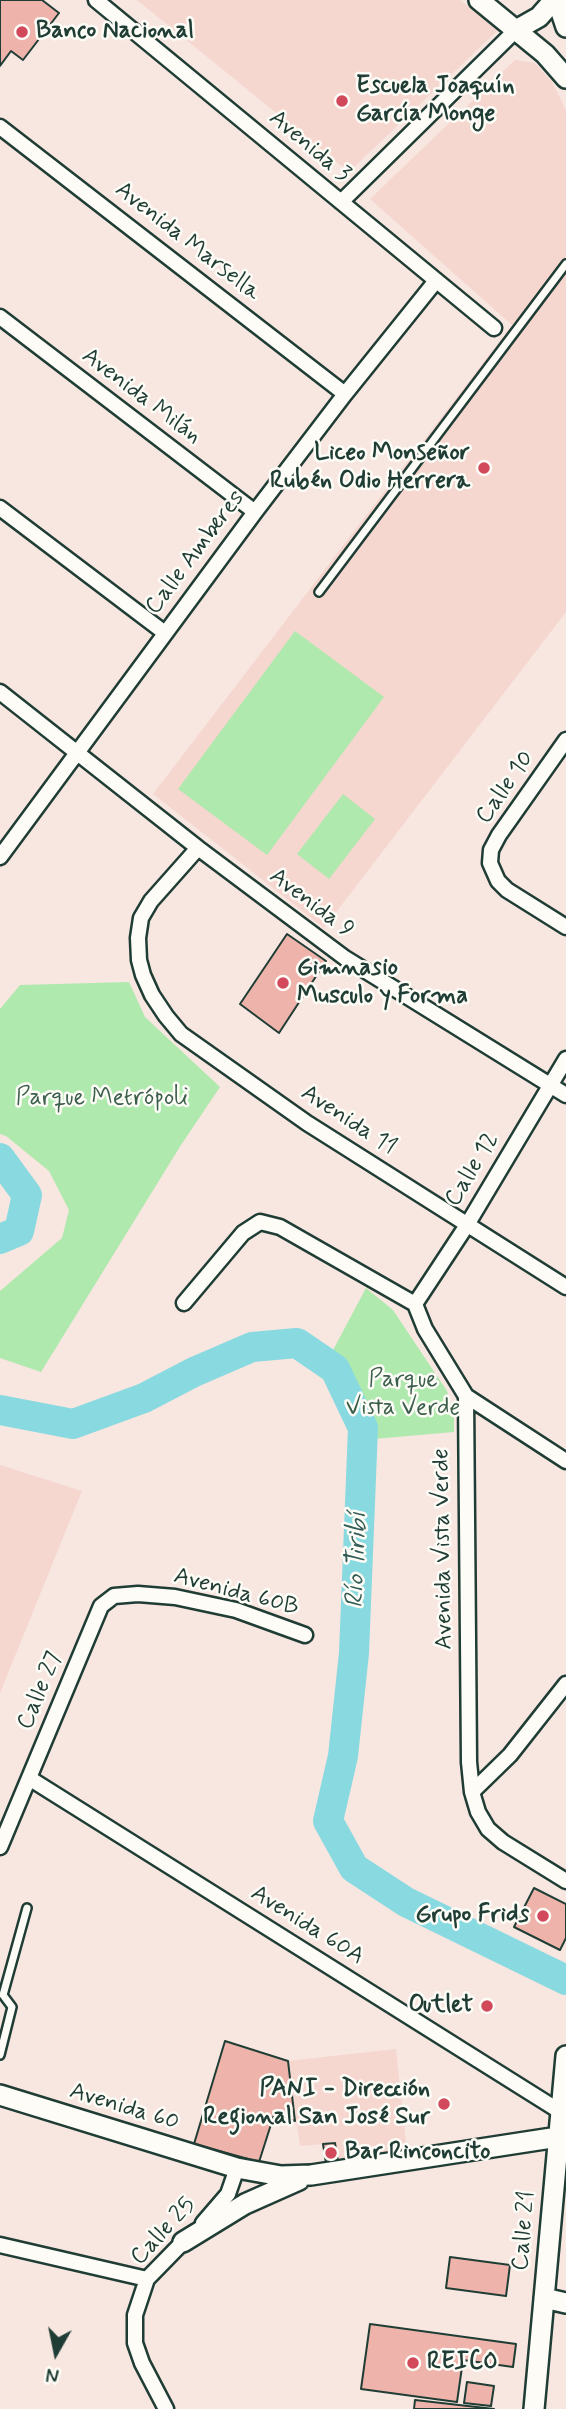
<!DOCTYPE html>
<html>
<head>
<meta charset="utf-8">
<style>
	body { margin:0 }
	#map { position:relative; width:566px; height:2409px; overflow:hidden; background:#f8e6e0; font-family:Mynerve,sans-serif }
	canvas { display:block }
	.north { position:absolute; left:21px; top:2318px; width:70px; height:70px; -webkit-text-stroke:5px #fdfcf7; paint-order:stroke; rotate:189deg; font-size:19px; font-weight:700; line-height:28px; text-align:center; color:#1f3d34 }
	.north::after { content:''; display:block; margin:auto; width:24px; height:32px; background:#1f3d34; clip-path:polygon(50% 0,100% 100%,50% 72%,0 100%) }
</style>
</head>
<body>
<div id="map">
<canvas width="566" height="2409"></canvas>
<div class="north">N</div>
</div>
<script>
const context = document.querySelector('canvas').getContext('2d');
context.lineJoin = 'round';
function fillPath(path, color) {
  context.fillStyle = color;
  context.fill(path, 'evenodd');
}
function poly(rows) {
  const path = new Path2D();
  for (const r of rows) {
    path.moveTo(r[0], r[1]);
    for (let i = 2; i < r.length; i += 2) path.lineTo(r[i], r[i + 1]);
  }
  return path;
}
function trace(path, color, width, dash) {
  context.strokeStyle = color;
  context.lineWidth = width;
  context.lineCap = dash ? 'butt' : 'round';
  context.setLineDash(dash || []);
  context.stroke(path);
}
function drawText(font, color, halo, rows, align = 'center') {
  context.font = font + ' Mynerve,sans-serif';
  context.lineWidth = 5;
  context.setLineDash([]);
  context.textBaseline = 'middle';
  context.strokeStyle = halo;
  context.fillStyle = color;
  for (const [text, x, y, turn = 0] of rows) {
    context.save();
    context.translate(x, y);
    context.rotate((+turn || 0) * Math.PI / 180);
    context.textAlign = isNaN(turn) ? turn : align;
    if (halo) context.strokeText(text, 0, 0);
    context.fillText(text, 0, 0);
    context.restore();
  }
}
const built = poly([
	[137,0,460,0,498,30,349,172],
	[515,60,535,63,552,82,566,110,566,612,324,928,153,794,512,325,370,199],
	[0,1465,82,1491,0,1693],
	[396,2049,407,2152,338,2162,335,2143,300,2146,288,2061]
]);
const green = poly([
	[295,631,384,697,267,855,178,789],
	[343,794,375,819,329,879,297,854],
	[129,982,145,1017,220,1087,181,1145,41,1372,0,1358,0,1291,62,1238,69,1210,49,1171,6,1136,0,1134,0,1009,20,985],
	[366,1288,393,1310,447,1391,454,1415,454,1432,374,1439,373,1424,343,1359,332,1352]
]);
const river = poly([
	[0,1158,27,1195,19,1231,0,1239],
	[0,1410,73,1424,144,1398,194,1372,252,1347,297,1343,335,1369,363,1428,354,1653,343,1756,328,1821,354,1868,406,1902,566,1980]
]);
const building = poly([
	[0,0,42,0,59,13,23,60,11,51,0,66,0,0],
	[287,934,326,961,279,1033,240,1004,287,934],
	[534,1888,566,1904,566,1938,560,1950,514,1927,534,1888],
	[225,2041,288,2061,295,2121,274,2115,259,2162,194,2144,225,2041],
	[335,2143,338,2162,326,2163,323,2144,335,2143],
	[450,2257,510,2265,506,2296,446,2288,450,2257],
	[370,2324,516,2344,513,2367,463,2360,457,2402,361,2389,370,2324],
	[467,2382,494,2386,491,2406,464,2403,467,2382],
	[415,2400,494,2409,414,2409,415,2400]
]);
const lane = poly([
	[319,592,566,264],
	[0,2055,12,2007,3,1995,27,1908]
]);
const street = poly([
	[96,0,494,328],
	[0,127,345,394],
	[341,202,516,30],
	[0,317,255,512],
	[0,508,165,633],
	[0,692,198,848,345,958,566,1095],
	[566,740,499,835,491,850,490,863,498,881,507,890,566,927],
	[198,848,151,901,141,918,138,938,139,960,143,975,152,995,166,1016,181,1034,307,1123,566,1287],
	[0,857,255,512,345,394,435,282],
	[184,1303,243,1233,260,1222,280,1227,415,1304,425,1329,466,1396,469,1762,472,1792,478,1812,488,1829,503,1842,566,1881],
	[415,1304,467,1225,566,1059],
	[466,1396,566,1461],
	[29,1778,561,2112],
	[472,1792,510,1755,566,1684],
	[0,1847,101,1606,114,1596,138,1594,175,1597,236,1610,305,1635],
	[203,2223,228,2194,237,2168],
	[0,2245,147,2279],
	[166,2409,142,2363,135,2343,135,2315,147,2279,188,2237]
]);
const secondary = poly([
	[479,0,545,54,566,78],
	[557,0,566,27],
	[516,30,539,17,554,0],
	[0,2095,237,2168,281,2176,311,2175,558,2137],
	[183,2242,245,2204,299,2180],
	[544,2298,566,2303],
	[534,2409,566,2056]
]);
const markers = [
	[22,32,7,"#d1495b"],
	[342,101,7,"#d1495b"],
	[484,468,7,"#d1495b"],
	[283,983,7,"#d1495b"],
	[543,1916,7,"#d1495b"],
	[487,2006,7,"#d1495b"],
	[444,2104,7,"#d1495b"],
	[331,2153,7,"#d1495b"],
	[413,2363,7,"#d1495b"]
];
const poiNames = [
	["Banco Nacional",36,32],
	["Escuela Joaquín",356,87],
	["García Monge",356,115],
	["Liceo Monseñor",470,454,"right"],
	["Rubén Odio Herrera",470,482,"right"],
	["Gimnasio",297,969],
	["Musculo y Forma",297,997],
	["Grupo Frids",529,1916,"right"],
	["Outlet",473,2006,"right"],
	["PANI - Dirección",430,2090,"right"],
	["Regional San José Sur",430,2118,"right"],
	["Bar Rinconcito",345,2153],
	["REICO",427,2363]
];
const streetNames = [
	["Avenida 3",309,147,40],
	["Avenida Marsella",187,242,38],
	["Avenida Milán",141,397,37],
	["Calle Amberes",196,553,-53],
	["Calle 10",506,788,-55],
	["Avenida 9",311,904,37],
	["Avenida 11",348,1121,33],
	["Calle 12",473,1170,-59],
	["Avenida Vista Verde",444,1549,-91],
	["Avenida 60B",236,1593,15],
	["Calle 27",41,1691,-67],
	["Avenida 60A",307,1926,32],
	["Avenida 60",124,2108,17],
	["Calle 21",525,2231,-85],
	["Calle 25",164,2232,-47]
];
const parkNames = [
	["Parque Metrópoli",102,1099],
	["Parque",403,1381],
	["Vista Verde",403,1409]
];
const waterNames = [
	["Río Tiribí",358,1560,-88]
];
fillPath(built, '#f5d7d0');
fillPath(green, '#afe9ae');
trace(river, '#88dae0', 30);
fillPath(building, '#eeb4ab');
trace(building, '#1f3d34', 2);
trace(lane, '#1f3d34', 12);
trace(street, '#1f3d34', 19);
trace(secondary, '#1f3d34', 24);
trace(lane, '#fdfcf7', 7);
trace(street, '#fdfcf7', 14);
trace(secondary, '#fdfcf7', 19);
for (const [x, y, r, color] of markers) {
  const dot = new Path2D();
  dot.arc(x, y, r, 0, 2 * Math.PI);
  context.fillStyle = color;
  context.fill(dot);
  trace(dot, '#fdfcf7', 2.5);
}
drawText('bold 24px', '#1f3d34', '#fdfcf7', poiNames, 'left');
drawText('24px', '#1f3d34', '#fdfcf7', streetNames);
drawText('24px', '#3c5f4c', '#fdfcf7', parkNames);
drawText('italic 26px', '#345c56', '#fdfcf7', waterNames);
</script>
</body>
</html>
